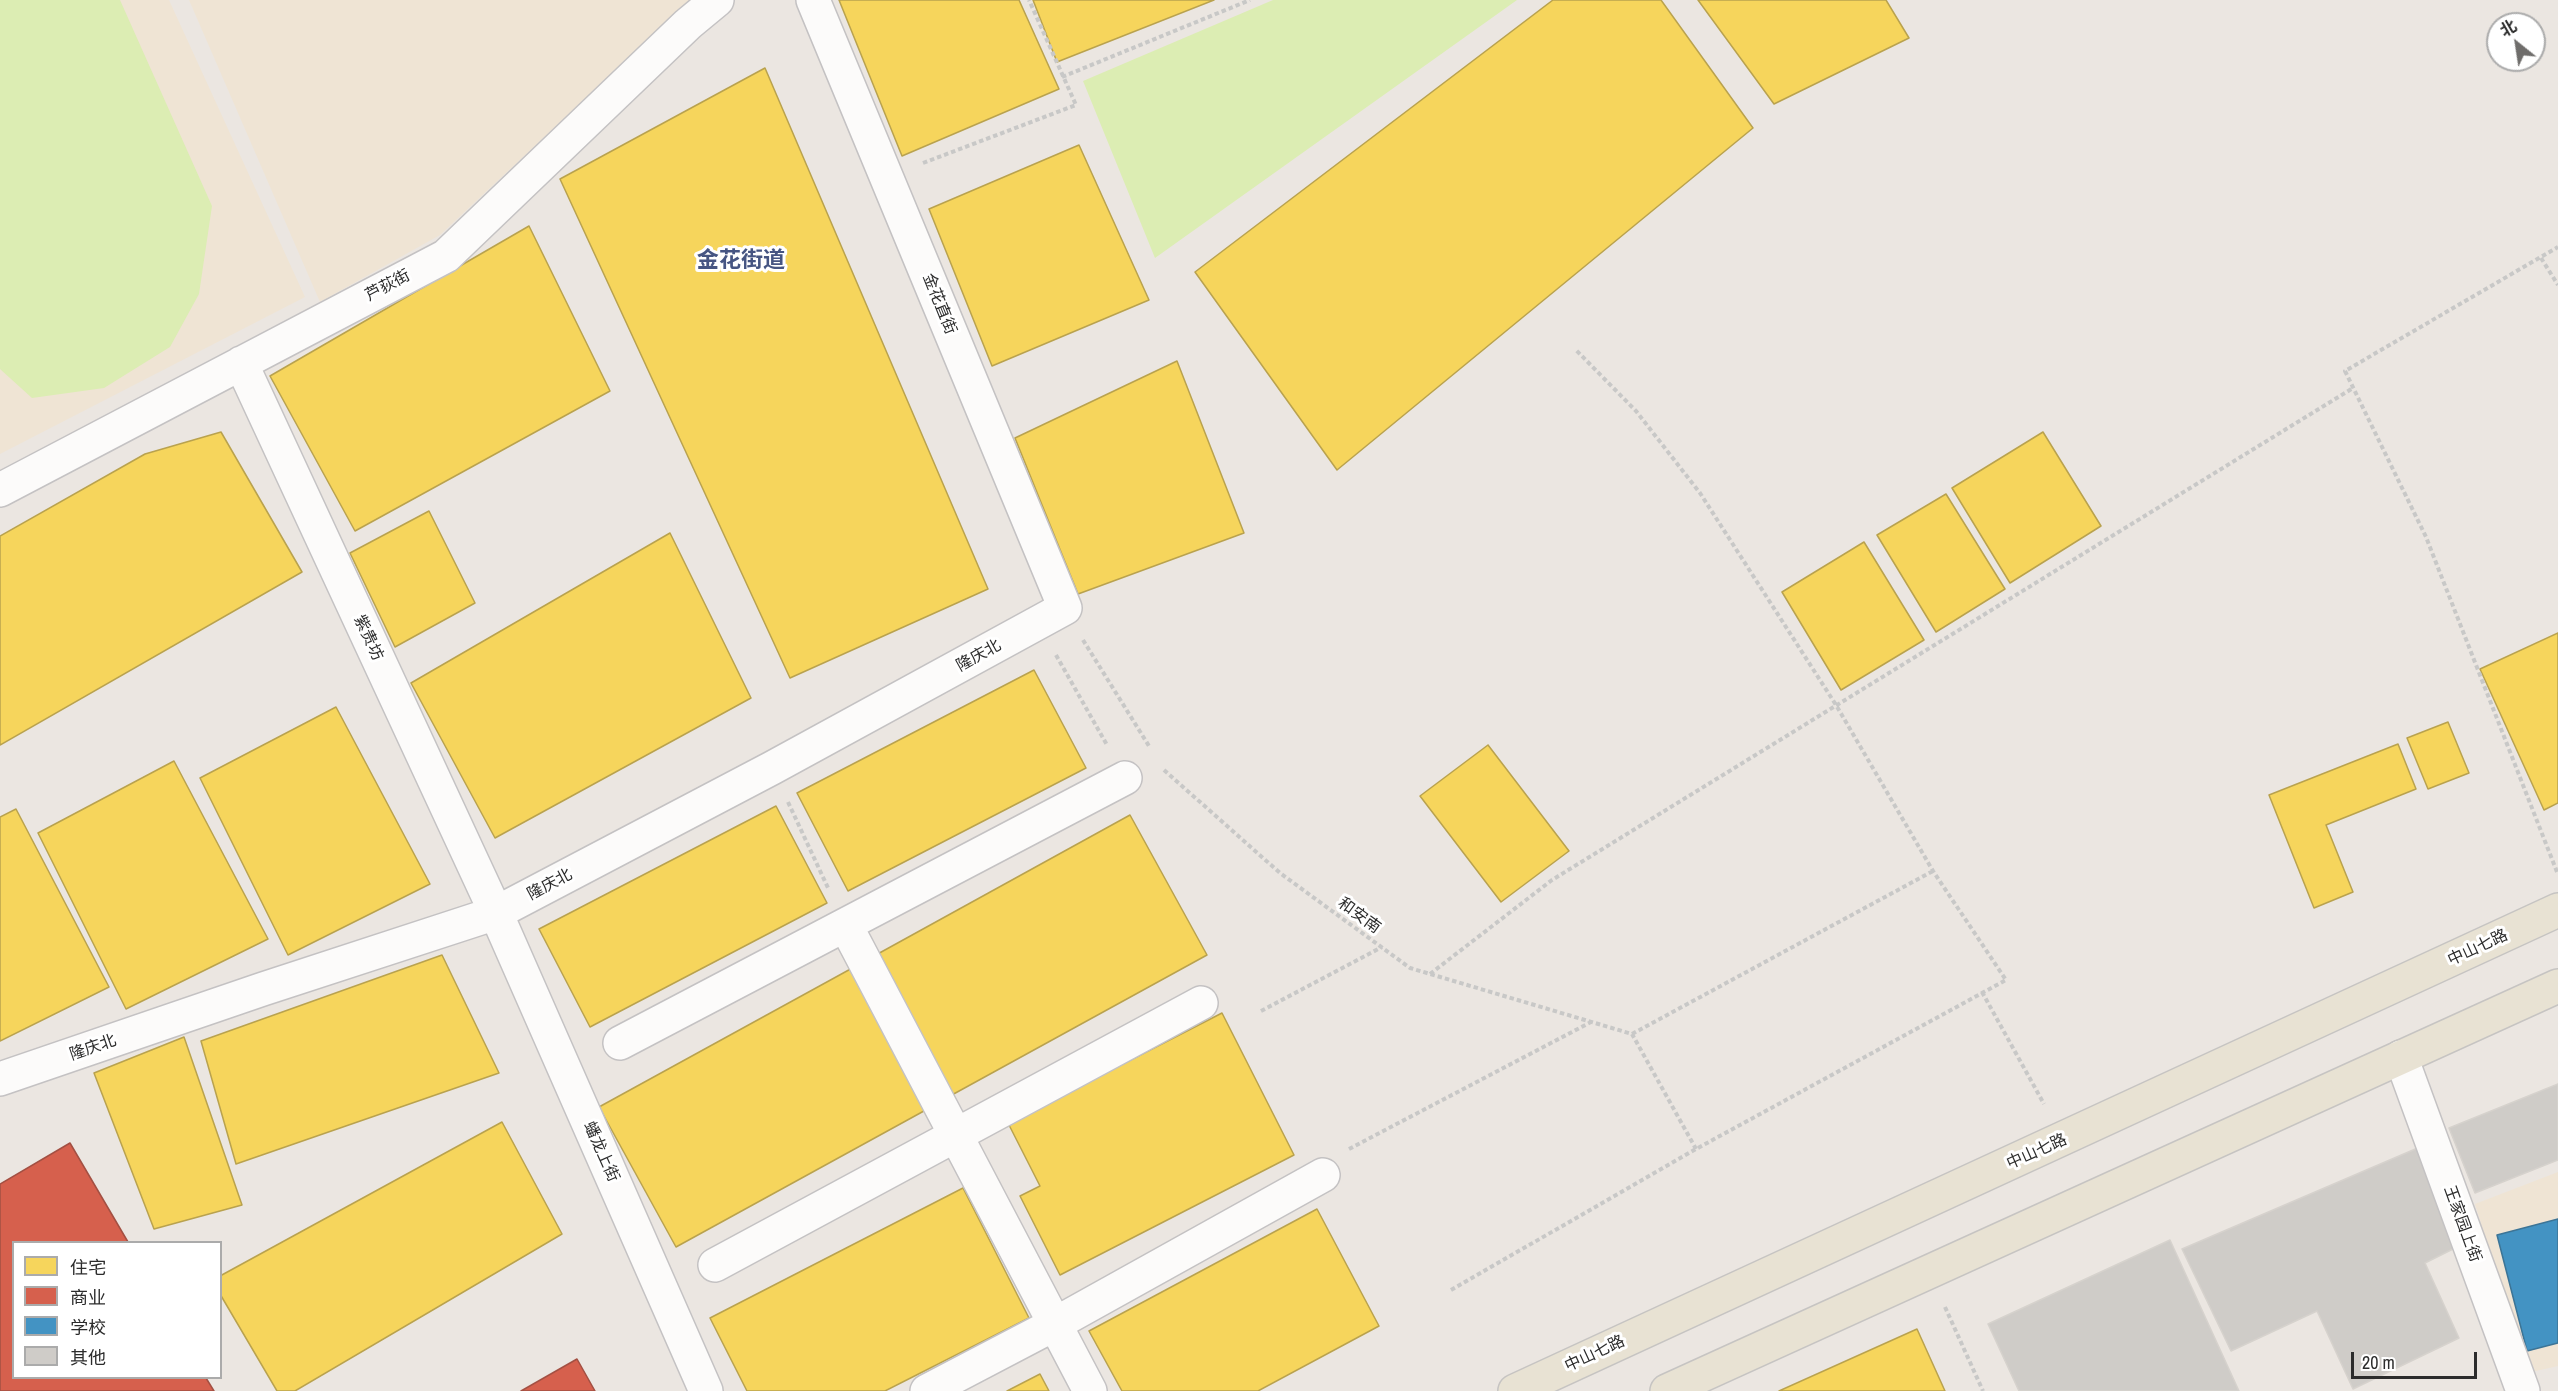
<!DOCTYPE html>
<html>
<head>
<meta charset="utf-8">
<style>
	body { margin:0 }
	#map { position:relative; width:2558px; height:1391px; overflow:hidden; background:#ebe6e1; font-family:"Archivo Narrow","Noto Sans SC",sans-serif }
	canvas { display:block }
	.legend { position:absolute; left:12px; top:1241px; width:210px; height:138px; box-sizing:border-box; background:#fff; border:2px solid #ababab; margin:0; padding:8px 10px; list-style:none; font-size:18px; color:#2c2c2c }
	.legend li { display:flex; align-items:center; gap:12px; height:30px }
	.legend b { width:30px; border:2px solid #ababab }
	.north { position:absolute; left:2486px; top:12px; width:60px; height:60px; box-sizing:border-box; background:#fff; border:2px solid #ababab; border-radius:50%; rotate:330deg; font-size:16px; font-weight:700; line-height:24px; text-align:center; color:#2c2c2c }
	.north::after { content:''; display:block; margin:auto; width:21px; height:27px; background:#6f6d6b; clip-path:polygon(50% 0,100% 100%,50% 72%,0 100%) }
	.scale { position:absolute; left:2351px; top:1352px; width:126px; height:27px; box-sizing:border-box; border:3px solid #2c2c2c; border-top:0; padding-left:8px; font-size:18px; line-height:21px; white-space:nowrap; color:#2c2c2c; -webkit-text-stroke:4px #fff; paint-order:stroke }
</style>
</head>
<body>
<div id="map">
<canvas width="2558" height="1391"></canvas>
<ul class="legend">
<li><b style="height:16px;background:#f6d55c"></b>住宅</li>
<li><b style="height:16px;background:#d6604d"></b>商业</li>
<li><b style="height:16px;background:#4393c3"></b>学校</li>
<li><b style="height:16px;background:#cfccc8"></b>其他</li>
</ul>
<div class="north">北</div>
<div class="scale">20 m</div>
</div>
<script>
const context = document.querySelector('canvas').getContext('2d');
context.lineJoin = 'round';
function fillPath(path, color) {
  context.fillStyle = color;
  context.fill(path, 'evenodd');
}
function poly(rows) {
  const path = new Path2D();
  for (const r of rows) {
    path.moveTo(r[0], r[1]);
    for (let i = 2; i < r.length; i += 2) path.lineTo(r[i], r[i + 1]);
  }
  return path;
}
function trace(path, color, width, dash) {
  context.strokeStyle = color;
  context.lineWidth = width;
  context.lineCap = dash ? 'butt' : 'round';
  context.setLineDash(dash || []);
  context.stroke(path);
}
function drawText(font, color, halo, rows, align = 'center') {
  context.font = font + ' "Archivo Narrow","Noto Sans SC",sans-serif';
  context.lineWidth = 6;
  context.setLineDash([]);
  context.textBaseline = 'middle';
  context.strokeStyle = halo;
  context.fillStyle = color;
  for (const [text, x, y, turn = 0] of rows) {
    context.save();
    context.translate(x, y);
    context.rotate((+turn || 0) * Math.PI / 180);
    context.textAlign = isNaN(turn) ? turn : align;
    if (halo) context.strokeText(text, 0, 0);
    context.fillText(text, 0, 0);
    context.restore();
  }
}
const education = poly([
	[0,0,169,0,305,297,0,454],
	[189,0,690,0,440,235,320,302],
	[2558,1172,2558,1366,2527,1373,2475,1204]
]);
const pitch = poly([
	[0,0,120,0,212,206,199,294,170,347,104,388,32,398,0,369],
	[1273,0,1517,0,1155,258,1083,81]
]);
const homes = poly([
	[839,0,1019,0,1059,89,902,156,839,0],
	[1033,0,1214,0,1057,62,1033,0],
	[1553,0,1661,0,1753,128,1337,470,1195,272,1553,0],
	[1698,0,1886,0,1909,38,1774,104,1698,0],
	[765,68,988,589,790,678,560,179,765,68],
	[1079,145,1149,300,992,366,929,209,1079,145],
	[529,226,610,391,355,531,270,376,529,226],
	[1177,361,1244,533,1078,594,1015,438,1177,361],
	[221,432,302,572,0,745,0,536,145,454,221,432],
	[2043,432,2101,526,2010,583,1952,488,2043,432],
	[1946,494,2005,589,1936,632,1877,535,1946,494],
	[429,511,475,603,395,647,350,553,429,511],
	[670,533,751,698,495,838,411,683,670,533],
	[1864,542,1924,640,1841,690,1782,592,1864,542],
	[2558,633,2558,803,2544,810,2480,669,2558,633],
	[1034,670,1086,768,848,891,797,793,1034,670],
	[336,707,430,884,288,955,200,778,336,707],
	[2448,722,2469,773,2428,789,2407,738,2448,722],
	[2398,744,2416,789,2326,825,2353,892,2314,908,2269,795,2398,744],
	[1488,745,1569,851,1501,902,1420,796,1488,745],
	[174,761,268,939,126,1009,38,833,174,761],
	[776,806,827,903,590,1027,539,929,776,806],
	[16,809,109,987,0,1041,0,817,16,809],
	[1130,815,1207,955,950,1096,874,956,1130,815],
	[442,955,499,1073,236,1164,201,1041,442,955],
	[856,966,933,1106,676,1247,599,1107,856,966],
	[1222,1013,1294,1155,1060,1275,1020,1196,1040,1186,1008,1123,1222,1013],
	[184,1037,242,1205,154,1229,94,1073,184,1037],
	[502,1122,562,1234,295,1391,277,1391,220,1294,220,1276,502,1122],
	[963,1188,1029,1318,885,1391,747,1391,710,1318,963,1188],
	[1317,1209,1379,1326,1258,1391,1122,1391,1089,1331,1317,1209],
	[1917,1329,1945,1391,1779,1391,1917,1329],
	[1040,1374,1049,1391,1007,1391,1040,1374]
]);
const shops = poly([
	[70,1143,128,1242,14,1242,14,1378,206,1378,214,1391,0,1391,0,1184,70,1143],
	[577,1359,595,1391,521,1391,577,1359]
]);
const schools = poly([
	[2558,1219,2558,1343,2527,1351,2497,1235,2558,1219]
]);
const building = poly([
	[2558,1084,2558,1160,2475,1193,2449,1128,2558,1084],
	[2420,1147,2463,1244,2425,1263,2459,1338,2353,1389,2317,1311,2231,1351,2182,1249,2420,1147],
	[2170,1240,2239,1391,2019,1391,1988,1324,2170,1240]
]);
const path = poly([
	[1062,77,1250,0],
	[923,163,1076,105,1029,0],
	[2541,258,2558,285],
	[1083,640,1149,746],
	[1056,655,1107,745],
	[1164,770,1280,873,1410,968,1632,1034,1696,1149],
	[788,802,829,890],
	[2557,872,2426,537,2345,371,2558,247],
	[1430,974,1552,880,2353,388],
	[1982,992,2044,1104],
	[1261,1011,1382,947],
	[1632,1034,1933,871],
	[1349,1149,1591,1022],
	[1451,1290,1696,1149,2006,980,1933,871,1836,705,1700,493,1636,411,1575,349],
	[1945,1307,1983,1391]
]);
const minor = poly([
	[241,363,496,913,706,1391],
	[0,490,446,256,688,24,717,0],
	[846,926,1090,1391],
	[620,1043,1125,778],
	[2401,1057,2523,1391],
	[0,1079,263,989,496,913,772,768,1065,608,813,0],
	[715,1265,1201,1003],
	[927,1391,1055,1324,1323,1175]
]);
const major = poly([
	[1515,1391,2558,910],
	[1667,1391,2558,986]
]);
const streetNames = [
	["芦荻街",388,286,-28],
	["金花直街",939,304,68],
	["紫贵坊",368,638,65],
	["隆庆北",979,656,-29],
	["隆庆北",550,885,-28],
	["和安南",1359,916,36],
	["中山七路",2478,948,-25],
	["隆庆北",93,1048,-19],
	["蟠龙上街",601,1152,66],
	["中山七路",2037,1152,-24],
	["王家园上街",2462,1224,70],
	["中山七路",1595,1354,-25]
];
const districtNames = [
	["金花街道",741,261]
];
fillPath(education, '#efe4d4');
fillPath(pitch, '#dcedb3');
fillPath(homes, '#f6d55c');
trace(homes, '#b9a24e', 1.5);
fillPath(shops, '#d6604d');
trace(shops, '#a35043', 1.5);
fillPath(schools, '#4393c3');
trace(schools, '#3c7496', 1.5);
fillPath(building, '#cfccc8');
trace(building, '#d6d2cd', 1.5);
trace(minor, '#c4c2c3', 36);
trace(major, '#c6c4c2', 36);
trace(path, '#c8c8c7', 4, [4.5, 3]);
trace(minor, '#fcfbfa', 33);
trace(major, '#e8e2d3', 33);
drawText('16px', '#2c2c2c', '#fff', streetNames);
drawText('bold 22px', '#465582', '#fff', districtNames);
</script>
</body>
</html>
